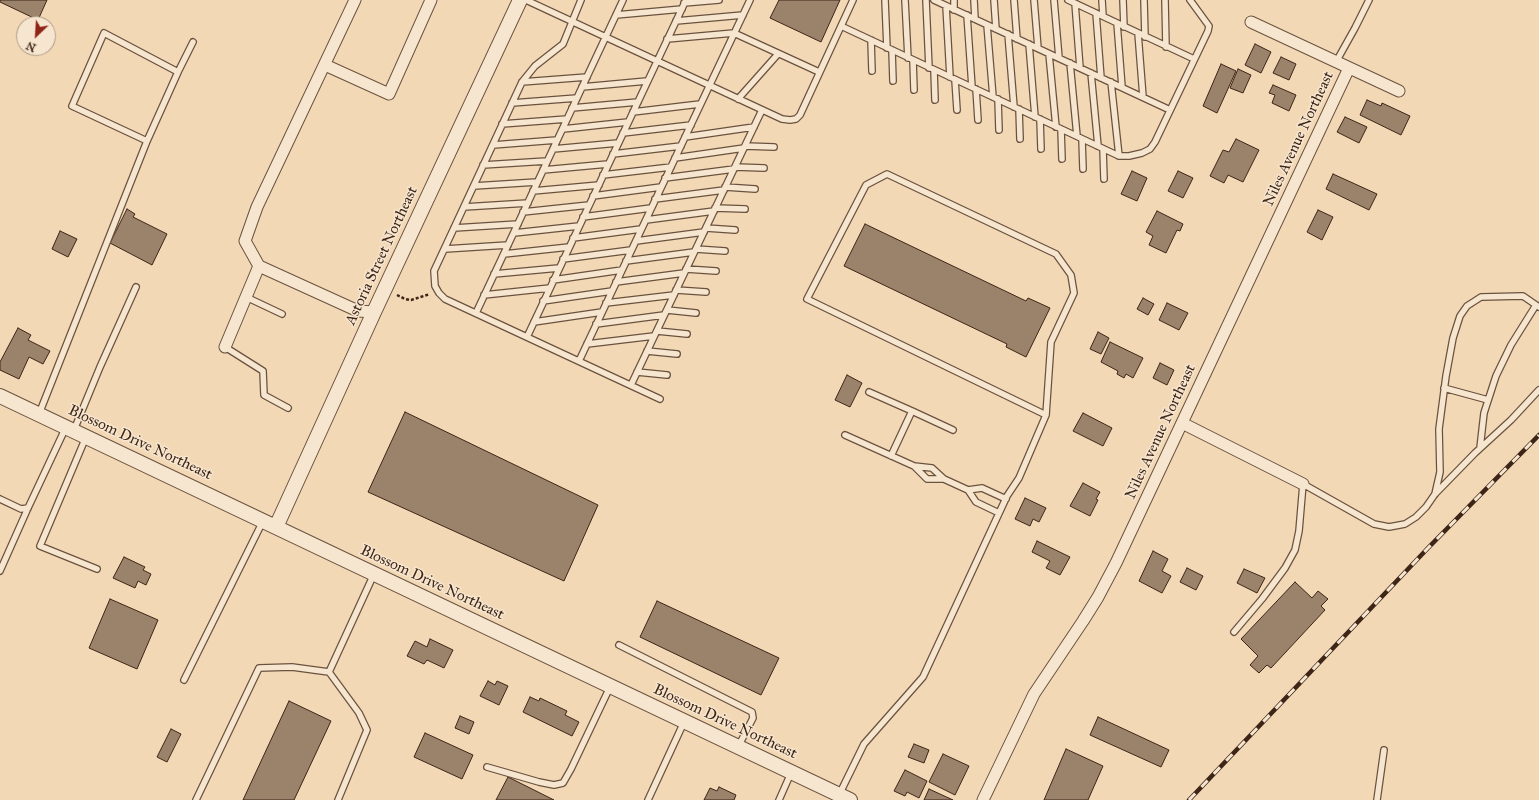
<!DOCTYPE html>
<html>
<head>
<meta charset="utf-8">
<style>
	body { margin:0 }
	#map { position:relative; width:1539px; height:800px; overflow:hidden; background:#f2d8b5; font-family:"IM FELL Great Primer",serif }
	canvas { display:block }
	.north { position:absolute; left:16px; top:16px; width:40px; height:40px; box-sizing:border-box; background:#f7e6cf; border:1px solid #ad9986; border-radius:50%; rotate:205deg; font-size:11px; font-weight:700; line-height:16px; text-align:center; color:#3d2518 }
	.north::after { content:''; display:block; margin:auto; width:14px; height:18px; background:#8f2418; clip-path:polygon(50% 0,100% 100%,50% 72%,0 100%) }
</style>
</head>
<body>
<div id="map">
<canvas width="1539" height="800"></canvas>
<div class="north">N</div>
</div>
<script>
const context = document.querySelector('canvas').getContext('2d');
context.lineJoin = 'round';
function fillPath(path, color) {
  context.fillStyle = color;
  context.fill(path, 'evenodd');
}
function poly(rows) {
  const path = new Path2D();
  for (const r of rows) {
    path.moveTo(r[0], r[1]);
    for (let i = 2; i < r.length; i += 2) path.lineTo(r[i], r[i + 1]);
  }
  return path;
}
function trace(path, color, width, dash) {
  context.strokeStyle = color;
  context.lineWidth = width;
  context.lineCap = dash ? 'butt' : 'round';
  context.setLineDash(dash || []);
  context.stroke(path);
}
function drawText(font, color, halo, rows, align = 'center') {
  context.font = font + ' "IM FELL Great Primer",serif';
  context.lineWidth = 3;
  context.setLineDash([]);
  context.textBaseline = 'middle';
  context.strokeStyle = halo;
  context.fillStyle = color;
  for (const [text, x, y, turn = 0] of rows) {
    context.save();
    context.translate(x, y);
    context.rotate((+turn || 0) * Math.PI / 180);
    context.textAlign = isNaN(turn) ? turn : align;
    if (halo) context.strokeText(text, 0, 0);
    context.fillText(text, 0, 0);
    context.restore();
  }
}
const building = poly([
	[0,0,47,0,38,20,0,2,0,0],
	[779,0,840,0,821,42,770,18,779,0],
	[1255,44,1271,52,1261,73,1245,65,1255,44],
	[1281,57,1296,64,1289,80,1273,73,1281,57],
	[1221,64,1236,71,1217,113,1203,106,1221,64],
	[1238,69,1251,75,1243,93,1230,88,1238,69],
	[1273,85,1296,95,1289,111,1272,103,1275,95,1269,93,1273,85],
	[1367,100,1381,106,1382,103,1410,116,1401,135,1360,115,1367,100],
	[1345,117,1367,127,1359,143,1337,132,1345,117],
	[1236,139,1259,150,1243,182,1228,175,1224,183,1210,176,1223,150,1229,152,1236,139],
	[1132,171,1147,178,1137,201,1121,194,1132,171],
	[1178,171,1193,178,1183,198,1168,191,1178,171],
	[1333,174,1377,194,1369,210,1326,189,1333,174],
	[127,209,135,214,133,217,167,234,152,265,110,243,127,209],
	[1318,210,1333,217,1322,240,1307,232,1318,210],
	[1157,211,1183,224,1180,231,1177,230,1166,253,1149,245,1153,236,1146,232,1157,211],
	[865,224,1026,301,1028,298,1050,308,1026,357,1006,347,1007,344,844,266,865,224],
	[60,231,77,239,68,257,52,249,60,231],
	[1143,298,1154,304,1148,315,1137,309,1143,298],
	[1167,303,1188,313,1179,330,1159,320,1167,303],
	[18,328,31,335,28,340,50,351,43,364,29,357,19,379,0,370,0,362,18,328],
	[1098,332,1109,338,1101,354,1090,349,1098,332],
	[1110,342,1143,358,1133,378,1126,374,1124,378,1117,374,1118,371,1101,362,1110,342],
	[1160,363,1174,370,1167,385,1153,378,1160,363],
	[847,375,862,383,850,407,835,400,847,375],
	[405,412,598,505,564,581,368,492,405,412],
	[1083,413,1112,428,1103,446,1073,431,1083,413],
	[1083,483,1100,492,1096,499,1098,500,1090,516,1070,506,1083,483],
	[1025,498,1046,508,1039,522,1033,519,1030,526,1015,519,1025,498],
	[1037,541,1070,557,1060,575,1046,568,1050,561,1032,552,1037,541],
	[1153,551,1168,559,1162,571,1171,576,1162,593,1139,581,1153,551],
	[124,557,145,567,143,570,151,574,146,585,138,581,135,588,113,578,124,557],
	[1187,568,1203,576,1196,590,1180,582,1187,568],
	[1244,569,1265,578,1257,593,1237,583,1244,569],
	[1295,582,1312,598,1318,591,1328,599,1321,606,1325,610,1271,668,1267,665,1259,673,1250,665,1258,656,1241,639,1295,582],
	[110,599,158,620,137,669,89,648,110,599],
	[657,601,779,658,761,695,640,637,657,601],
	[430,639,453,650,444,668,427,660,424,664,407,656,415,641,427,647,430,639],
	[488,681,495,685,497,681,508,686,499,705,480,696,488,681],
	[530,697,539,701,540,698,567,711,565,715,579,722,572,736,523,712,530,697],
	[289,701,331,721,294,800,243,800,289,701],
	[460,716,474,722,469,734,455,728,460,716],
	[1098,717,1169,750,1161,767,1090,735,1098,717],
	[171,729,181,734,167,762,157,757,171,729],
	[425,733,473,755,462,779,414,757,425,733],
	[914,744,929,750,924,763,908,757,914,744],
	[1066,749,1103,766,1088,800,1044,800,1066,749],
	[943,754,969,766,955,795,929,782,943,754],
	[905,770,927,781,919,798,907,792,905,796,894,791,905,770],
	[508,777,554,800,496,800,508,777],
	[719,787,736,795,734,800,704,800,710,788,717,791,719,787],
	[929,789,953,800,924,800,929,789]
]);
const path = poly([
	[397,295,405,299,411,300,430,294]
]);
const service = poly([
	[526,0,782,119,790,120,796,119,800,115,853,0],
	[581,0,563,44,535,66,522,82,434,271,435,286,439,293,445,299,660,399],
	[885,0,887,48],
	[905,0,908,58],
	[926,0,929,68],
	[934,0,1170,110],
	[954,0,954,10],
	[974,0,975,19],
	[994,0,996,29],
	[1014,0,1017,39],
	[1034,0,1038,48],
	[1054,0,1059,58],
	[1068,0,1194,59],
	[1102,0,1103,16],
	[1123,0,1124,27],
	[1144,0,1145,37],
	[1165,0,1166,47],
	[684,3,719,0],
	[1075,3,1080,68],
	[946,6,950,77],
	[1096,13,1101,78],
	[616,15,682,9],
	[967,15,972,87],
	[676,21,743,15],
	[1117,23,1122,87],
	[987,25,993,97],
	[841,26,1119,156,1129,156,1142,153,1150,149,1155,142,1208,31,1209,26,1190,0],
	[1138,33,1143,97],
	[1008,34,1014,107],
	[667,39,734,33,819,72],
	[871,40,872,71],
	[1029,44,1035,117],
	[892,50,893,81],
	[1049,54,1056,127],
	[913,60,914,90],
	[1336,62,1355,28,1369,0],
	[1070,63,1077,136],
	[934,70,935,100],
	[178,72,193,42],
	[1091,73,1098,146],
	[955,80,957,110],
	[522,82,587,77],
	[1111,82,1119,156],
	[582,87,647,81],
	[976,89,978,120],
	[738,99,778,54],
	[998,99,999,130],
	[512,103,577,98],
	[572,108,638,102],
	[1019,109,1020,139],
	[633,112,700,104],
	[1040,119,1041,149],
	[502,124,567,119],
	[563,129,628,122],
	[1061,129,1062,159],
	[623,133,691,125],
	[685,137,754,127],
	[1082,139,1083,169],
	[493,145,557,140],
	[745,146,774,147],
	[553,149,618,143],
	[1103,149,1104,179],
	[613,154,681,146],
	[675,158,744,148],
	[483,165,547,161],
	[735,167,764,168],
	[543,170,608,164],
	[603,175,671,167],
	[665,178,734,169],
	[474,186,537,182],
	[725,187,755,189],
	[533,191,599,185],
	[593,196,661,187],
	[655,199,724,190],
	[464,207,528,203],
	[715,208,745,209],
	[523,212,589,205],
	[583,217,651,208],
	[646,220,714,211],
	[454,228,518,224],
	[706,228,735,230],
	[514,233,579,226],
	[573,238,641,229],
	[636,241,704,232],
	[445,249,508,245],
	[696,249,725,251],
	[504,254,569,247],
	[563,259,631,250],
	[626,261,694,252],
	[686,269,716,271],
	[494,274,559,268],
	[553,280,622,270],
	[616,282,684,273],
	[676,290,706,292],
	[484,295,550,288],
	[246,297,282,314],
	[543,301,612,291],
	[606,303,674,295],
	[667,310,696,313],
	[476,313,623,0],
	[534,322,602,312],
	[596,324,664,315],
	[657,331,687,334],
	[527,337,686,0],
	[587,344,654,336],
	[225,347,263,371,264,395,288,408],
	[647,351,677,354],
	[579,361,750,0],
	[637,372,667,375],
	[631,385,762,110],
	[1444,388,1488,400],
	[869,392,912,411,891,456],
	[912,411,953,430],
	[39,414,147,141,178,72,104,33,72,106,147,141],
	[74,430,100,367,136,287],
	[845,435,914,466],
	[86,437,40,546,97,569],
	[1480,448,1484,413,1496,376,1511,345,1536,305],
	[944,479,927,479,914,466,932,468,944,479,968,490],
	[1435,494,1440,472,1439,429,1446,376,1453,338,1460,316,1467,306,1481,297,1523,296,1539,307],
	[0,499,21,509,28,508],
	[999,513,976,502,968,490,982,488,1006,499],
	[0,571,28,508,66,427],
	[1234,632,1262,599,1285,568,1295,550,1299,531,1303,484,1374,524,1389,527,1405,524,1416,517,1426,507,1435,494,1475,453,1511,420,1539,390],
	[619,645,752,712,753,718,738,747],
	[329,672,374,574],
	[184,680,263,521],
	[487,767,539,782,554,785,563,783,571,769,610,687],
	[839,795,864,744,923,677,1007,496,1019,478,1046,415,1051,342,1074,293,1071,275,1056,254,887,174,866,185,807,299,1046,415],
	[196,800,259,668,292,667,329,672,359,713,367,730,338,800],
	[648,800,684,722],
	[779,800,791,773],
	[1377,800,1384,750]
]);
const minor = poly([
	[355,0,257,207,245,241,259,266,358,311,374,312],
	[1251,22,1399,91],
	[325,65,389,94,431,0],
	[225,347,259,266],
	[1182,423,1303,484],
	[983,800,1034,694,1083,621,1098,597,1116,563,1349,68]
]);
const tertiary = poly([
	[0,396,850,800],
	[276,527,374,312,520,0]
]);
const rail = poly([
	[1189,800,1428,548,1539,435]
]);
const streetNames = [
	["Niles Avenue Northeast",1299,139,-65],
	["Astoria Street Northeast",382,256,-65],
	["Niles Avenue Northeast",1161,432,-65],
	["Blossom Drive Northeast",140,443,25],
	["Blossom Drive Northeast",432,583,25],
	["Blossom Drive Northeast",725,722,25]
];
fillPath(building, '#9b826a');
trace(building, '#3d2518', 1);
trace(service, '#6a523f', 8);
trace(minor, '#6a523f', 13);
trace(tertiary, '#6a523f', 16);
trace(path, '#3d2518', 2.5, [3, 2]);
trace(service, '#f7e6cf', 5.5);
trace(minor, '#f7e6cf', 11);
trace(tertiary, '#f7e6cf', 14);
trace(rail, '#3d2518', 4.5);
trace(rail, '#f7e6cf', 3, [9]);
drawText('15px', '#3d2518', '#f7e6cf', streetNames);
</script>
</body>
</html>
